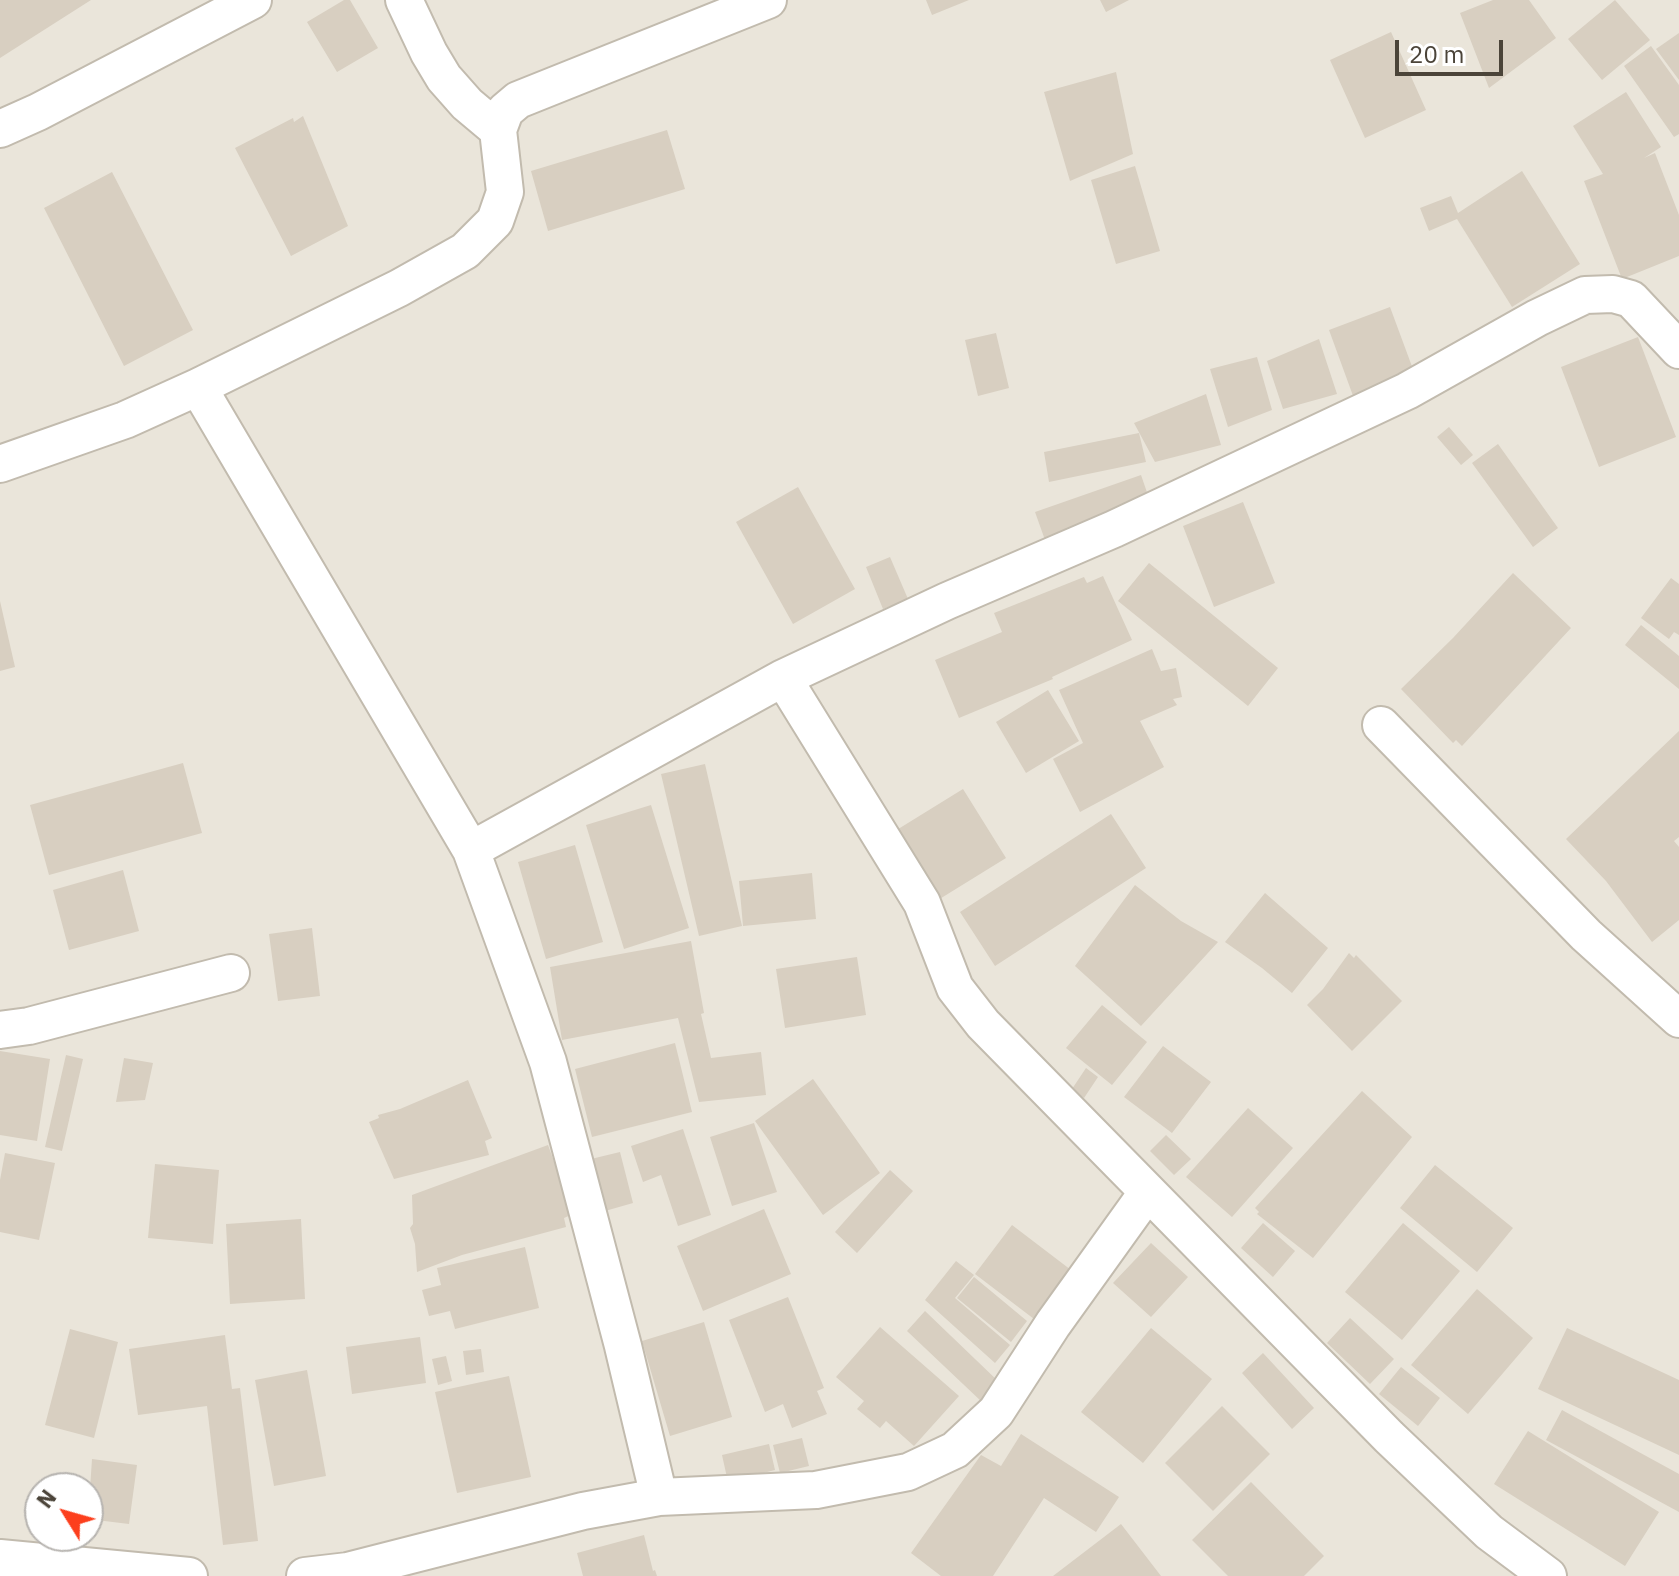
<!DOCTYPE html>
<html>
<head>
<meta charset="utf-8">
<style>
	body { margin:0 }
	#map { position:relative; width:1679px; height:1576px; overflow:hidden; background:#f6f3ec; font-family:"IBM Plex Sans",sans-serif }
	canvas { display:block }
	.north { position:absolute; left:24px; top:1472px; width:80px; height:80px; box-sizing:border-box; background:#fff; border:2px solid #b7b4b0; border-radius:50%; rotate:307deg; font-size:22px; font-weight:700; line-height:32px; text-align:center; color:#4b4439 }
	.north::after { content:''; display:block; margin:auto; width:28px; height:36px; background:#fc3f1d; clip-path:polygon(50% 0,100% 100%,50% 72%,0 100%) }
	.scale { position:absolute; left:1395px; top:40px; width:108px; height:36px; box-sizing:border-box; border:4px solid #4b4439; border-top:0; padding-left:10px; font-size:24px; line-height:28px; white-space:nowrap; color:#4b4439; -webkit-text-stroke:6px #fff; paint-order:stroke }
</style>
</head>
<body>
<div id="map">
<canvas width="1679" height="1576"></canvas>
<div class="north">N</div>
<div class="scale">20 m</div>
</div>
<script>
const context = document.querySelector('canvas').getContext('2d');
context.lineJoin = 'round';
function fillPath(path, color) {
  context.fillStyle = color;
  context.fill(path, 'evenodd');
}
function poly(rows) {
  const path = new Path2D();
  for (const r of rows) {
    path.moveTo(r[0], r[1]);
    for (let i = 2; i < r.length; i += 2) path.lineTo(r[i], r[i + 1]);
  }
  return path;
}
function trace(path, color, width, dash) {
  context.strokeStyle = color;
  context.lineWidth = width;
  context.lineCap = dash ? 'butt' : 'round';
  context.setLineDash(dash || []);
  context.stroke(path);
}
const residential = poly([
	[0,0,1679,0,1679,1576,0,1576],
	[40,1488,88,1488,88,1536,40,1536]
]);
const building = poly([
	[0,0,91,0,0,58],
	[344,0,350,0,378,48,337,72,307,22],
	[926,0,969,0,932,15],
	[1100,0,1129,0,1106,12],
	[1493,0,1529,0,1556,38,1489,88,1460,13],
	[1615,0,1650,40,1602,80,1568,39],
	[1391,32,1426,110,1365,138,1330,60],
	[1679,33,1679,80,1656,49],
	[1651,46,1679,85,1679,134,1674,137,1624,66],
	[1116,72,1133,154,1070,181,1044,92],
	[1626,92,1661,147,1644,158,1655,153,1679,215,1679,256,1622,279,1584,181,1603,174,1573,126],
	[303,116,348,226,291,256,235,148,293,118,294,122],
	[667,130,685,189,548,231,531,171],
	[1135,166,1160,251,1116,264,1091,180],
	[1522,171,1580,264,1512,307,1457,219,1429,231,1420,208,1451,196,1458,213],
	[112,172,193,330,124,366,44,208],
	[1390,307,1417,380,1356,404,1329,330],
	[996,333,1009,388,978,396,965,340],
	[1638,337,1676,437,1599,467,1561,367],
	[1319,339,1337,394,1283,409,1267,361],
	[1257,357,1272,410,1228,427,1210,369],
	[1206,394,1221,445,1155,462,1134,423],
	[1449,427,1473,455,1461,465,1437,437],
	[1139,433,1146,462,1049,482,1044,452],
	[1498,444,1558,528,1533,547,1472,463],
	[1141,475,1151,504,1045,540,1035,512],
	[798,487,855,589,793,624,736,522],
	[1243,502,1275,583,1214,607,1183,526],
	[890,557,908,599,883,609,866,567],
	[1149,563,1278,668,1248,706,1118,601],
	[1513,573,1571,628,1462,746,1456,740,1453,743,1401,689,1453,638],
	[1103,576,1132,640,1052,677,1053,679,959,718,935,660,1002,632,994,613,1084,577,1087,583],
	[1671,578,1679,584,1679,635,1674,632,1669,639,1641,618],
	[0,601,15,667,0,671],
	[1641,625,1679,656,1679,689,1625,645],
	[1152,649,1161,671,1176,668,1182,697,1173,699,1177,705,1140,721,1164,767,1080,812,1053,759,1083,743,1059,690],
	[1048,690,1079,741,1026,773,996,722],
	[1679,731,1679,837,1674,841,1679,847,1679,920,1652,942,1606,881,1566,839],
	[183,763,202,833,49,875,30,805],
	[705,764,742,926,699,936,661,774],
	[963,789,1006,858,938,900,895,831],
	[651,805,689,928,624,949,586,825],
	[1111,814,1146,868,995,966,960,912],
	[575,845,603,942,546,959,518,862],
	[123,870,139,931,69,950,53,890],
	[812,873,816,919,743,926,739,881],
	[1135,885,1181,921,1218,942,1141,1026,1075,966],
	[1265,893,1328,948,1292,993,1262,968,1225,942],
	[312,928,320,996,278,1001,269,934],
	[691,941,704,1013,701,1014,711,1058,761,1052,766,1095,699,1102,678,1018,562,1040,550,967],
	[1349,953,1354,958,1356,955,1402,1001,1352,1051,1307,1005,1323,989],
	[857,957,866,1015,785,1028,776,969],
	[1102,1005,1147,1042,1112,1085,1066,1048],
	[675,1043,692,1112,592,1137,575,1069],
	[1163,1046,1211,1082,1172,1133,1124,1097],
	[0,1051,50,1059,37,1141,0,1135],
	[66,1055,83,1059,62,1151,45,1147],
	[124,1058,153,1063,145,1100,116,1102],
	[1086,1068,1098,1077,1084,1098,1072,1089],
	[813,1079,880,1173,823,1215,755,1121],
	[468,1080,492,1138,485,1141,489,1155,394,1179,369,1122,379,1118,378,1115,400,1109],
	[1362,1091,1412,1137,1313,1258,1257,1214,1259,1212,1255,1208],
	[1248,1108,1293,1148,1232,1217,1186,1177],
	[754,1123,777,1192,732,1206,710,1137],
	[683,1129,711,1215,678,1226,661,1175,643,1182,631,1146],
	[1166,1135,1191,1159,1174,1175,1150,1151],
	[548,1145,573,1214,564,1218,566,1227,462,1255,417,1272,415,1244,410,1228,413,1224,412,1195],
	[620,1152,633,1203,605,1211,591,1159],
	[5,1153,55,1163,39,1240,0,1232,0,1180],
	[155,1164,219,1170,213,1244,148,1238],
	[1435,1165,1513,1228,1477,1272,1400,1208],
	[890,1170,913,1191,857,1253,835,1232],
	[764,1209,791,1274,703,1311,677,1246],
	[301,1219,305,1299,230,1304,226,1224],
	[1263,1223,1295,1251,1273,1277,1241,1248],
	[1403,1223,1460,1271,1402,1340,1345,1292],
	[1012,1225,1071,1270,1034,1319,975,1274],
	[1151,1243,1188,1277,1151,1317,1113,1283],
	[525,1247,539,1308,455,1329,450,1311,429,1316,422,1290,441,1285,437,1268],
	[956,1261,974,1275,955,1298,1010,1345,995,1363,925,1300],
	[974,1277,1027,1321,1011,1342,957,1298],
	[1477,1289,1533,1338,1468,1414,1411,1365],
	[788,1297,824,1388,817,1391,827,1414,792,1428,783,1404,765,1412,729,1320],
	[925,1311,1000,1383,982,1402,907,1331],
	[1350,1318,1394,1359,1370,1384,1327,1343],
	[704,1322,732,1417,670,1436,642,1341],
	[880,1327,959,1396,914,1446,886,1421,880,1428,857,1409,864,1401,836,1377],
	[1151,1328,1212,1379,1143,1463,1081,1412],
	[1567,1328,1679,1380,1679,1455,1538,1389],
	[70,1329,118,1342,94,1438,45,1425],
	[225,1335,232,1389,240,1388,258,1541,223,1545,207,1406,138,1415,129,1349],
	[420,1337,426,1383,352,1394,346,1347],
	[481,1349,484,1372,466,1375,463,1351],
	[1263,1353,1314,1408,1292,1429,1242,1373],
	[446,1356,452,1381,438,1385,432,1359],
	[1401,1367,1440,1398,1418,1426,1379,1394],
	[307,1370,326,1476,274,1486,255,1380],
	[509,1376,531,1477,457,1493,435,1392],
	[1222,1406,1270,1454,1213,1511,1165,1463],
	[1562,1410,1679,1474,1679,1512,1546,1440],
	[1528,1431,1659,1512,1625,1566,1494,1484],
	[1021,1434,1119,1497,1096,1532,1044,1498,993,1576,941,1576,911,1553,981,1455,1001,1466],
	[802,1438,809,1466,780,1473,773,1445],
	[769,1444,775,1470,728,1482,722,1455],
	[92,1459,137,1465,129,1524,88,1519],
	[1251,1482,1324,1556,1304,1576,1228,1576,1192,1540],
	[1121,1524,1161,1576,1053,1576],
	[644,1535,653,1571,655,1570,657,1576,583,1576,577,1553]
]);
const street = poly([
	[404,0,429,53,444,78,467,104,498,130],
	[0,129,38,112,253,0],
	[198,387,471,850,783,678,947,601,1114,529,1407,391,1537,318,1585,295,1613,294,1631,299,1679,350],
	[0,464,125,420,198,387,399,288,465,251,495,221,505,192,498,130,505,111,518,100,768,0],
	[783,678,922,903,955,988,983,1024,1389,1437,1489,1532,1548,1576],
	[1381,725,1586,935,1679,1019],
	[471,850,548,1062,623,1346,659,1497],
	[0,1030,29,1026,231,973],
	[0,1558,189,1576],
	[305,1576,348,1571,583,1511,659,1497,816,1490,908,1472,955,1450,996,1412,1053,1324,1147,1193]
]);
fillPath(residential, '#eae5da');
fillPath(building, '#d8cfc1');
trace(street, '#c2bbae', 40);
trace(street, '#fff', 36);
</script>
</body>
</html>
